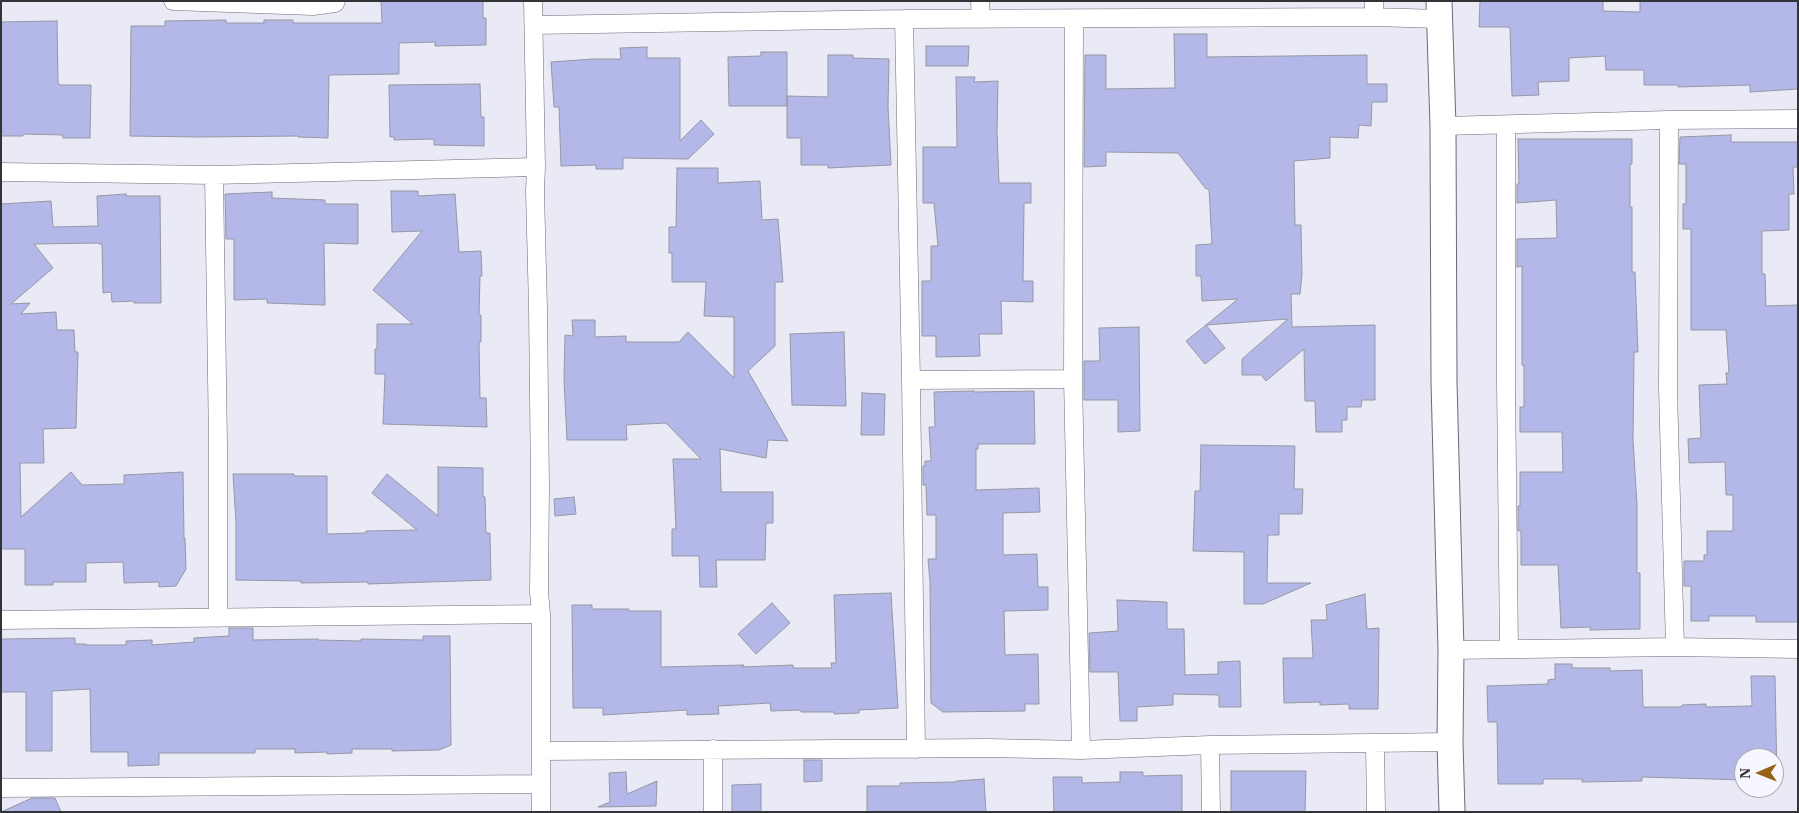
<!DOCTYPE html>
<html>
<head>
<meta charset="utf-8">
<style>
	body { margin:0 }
	#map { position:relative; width:1799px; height:813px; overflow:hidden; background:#e9eaf6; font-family:"IBM Plex Serif",serif }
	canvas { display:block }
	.frame { position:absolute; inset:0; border:2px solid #333338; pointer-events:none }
	.north { position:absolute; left:1734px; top:748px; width:50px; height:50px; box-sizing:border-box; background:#f7f8ff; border:1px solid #a9a9af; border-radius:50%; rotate:269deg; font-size:14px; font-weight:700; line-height:20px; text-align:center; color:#333338 }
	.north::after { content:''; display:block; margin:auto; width:18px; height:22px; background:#956115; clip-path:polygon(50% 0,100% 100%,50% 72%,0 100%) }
</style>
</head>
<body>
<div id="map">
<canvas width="1799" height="813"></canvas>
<div class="frame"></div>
<div class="north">N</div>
</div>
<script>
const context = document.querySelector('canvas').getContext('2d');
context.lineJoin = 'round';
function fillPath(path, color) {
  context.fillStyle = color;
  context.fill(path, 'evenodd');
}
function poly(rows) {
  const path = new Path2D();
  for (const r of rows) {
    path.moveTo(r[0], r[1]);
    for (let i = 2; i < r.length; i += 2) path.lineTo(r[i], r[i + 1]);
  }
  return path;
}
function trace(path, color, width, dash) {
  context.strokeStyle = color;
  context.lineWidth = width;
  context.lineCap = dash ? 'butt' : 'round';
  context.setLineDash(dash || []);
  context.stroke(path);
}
const building = poly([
	[381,1,483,1,483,18,486,18,486,45,435,46,435,42,399,43,399,74,329,75,328,138,298,137,298,136,199,137,130,136,131,26,165,26,165,21,226,20,226,23,264,23,264,20,293,20,293,23,382,23,381,1],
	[1480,1,1603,1,1603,11,1640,12,1640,1,1798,1,1798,89,1750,92,1750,85,1678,87,1678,85,1644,85,1644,70,1606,70,1605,56,1569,58,1569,81,1538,82,1539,95,1512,96,1510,28,1508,27,1479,27,1480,1],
	[57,21,58,82,59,85,91,85,90,138,63,138,63,135,23,134,23,136,1,136,1,22,57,21],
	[1174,34,1207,34,1207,57,1367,55,1367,84,1387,84,1387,102,1372,102,1371,126,1359,125,1358,138,1330,137,1330,158,1294,161,1295,225,1301,225,1302,275,1300,294,1291,294,1292,327,1375,325,1375,400,1362,400,1361,407,1347,407,1347,420,1342,420,1342,432,1316,432,1315,401,1305,401,1304,349,1266,381,1261,375,1242,375,1242,359,1288,319,1206,325,1238,299,1202,301,1201,276,1196,276,1196,245,1212,244,1209,189,1206,189,1178,153,1106,152,1106,166,1084,167,1085,55,1106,55,1106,89,1175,88,1174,34],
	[926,46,969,46,968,66,926,66,926,46],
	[647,47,647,58,680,58,680,141,701,120,714,134,688,159,623,158,623,169,596,169,596,165,561,166,559,107,554,107,551,62,593,59,621,59,620,48,647,47],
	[761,52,787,52,787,106,729,106,728,57,761,56,761,52],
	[828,55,853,55,853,58,889,59,888,107,891,165,828,168,828,165,801,165,801,138,787,138,787,96,828,97,828,55],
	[956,77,975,77,974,82,998,81,997,132,999,183,1031,183,1031,203,1024,203,1023,281,1033,281,1033,302,1001,301,1002,334,979,334,980,356,936,357,936,336,922,336,922,281,931,281,931,246,938,246,934,203,923,203,923,147,957,147,956,77],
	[480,84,481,117,484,117,484,146,434,145,434,139,394,140,394,137,390,137,389,85,480,84],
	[1731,135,1731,142,1798,142,1798,167,1793,167,1794,194,1789,194,1789,230,1762,231,1762,274,1765,274,1766,306,1798,305,1798,622,1756,622,1756,616,1709,616,1709,621,1691,621,1691,586,1684,586,1684,561,1704,561,1704,555,1707,555,1707,531,1733,531,1733,495,1726,495,1725,462,1689,463,1688,439,1701,438,1699,385,1727,384,1726,373,1729,373,1726,330,1691,330,1691,229,1683,229,1683,204,1686,204,1686,164,1679,164,1680,137,1731,135],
	[1518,139,1632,139,1632,164,1630,164,1630,207,1632,207,1632,272,1635,272,1638,352,1634,352,1633,440,1637,505,1637,573,1640,573,1640,629,1590,630,1590,627,1561,628,1558,565,1521,565,1521,531,1518,531,1518,506,1520,506,1520,472,1563,472,1562,432,1520,432,1520,407,1524,407,1524,365,1522,365,1522,266,1517,267,1517,239,1557,238,1556,200,1517,203,1517,184,1519,184,1518,139],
	[677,168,718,168,718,183,760,181,762,220,778,219,783,282,775,282,775,346,748,371,788,441,768,440,766,458,720,449,721,492,773,492,773,523,766,523,765,560,716,560,717,587,700,587,699,556,672,556,672,529,676,529,673,459,701,459,666,423,626,425,627,440,567,440,564,380,565,335,573,336,572,320,595,320,595,337,626,336,626,342,679,342,688,332,734,378,734,317,704,316,706,282,672,282,672,253,669,253,669,227,676,227,677,168],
	[391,191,418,191,418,196,455,194,459,252,481,251,482,276,480,276,479,315,481,315,481,342,479,342,480,398,486,398,487,427,383,424,385,374,375,374,375,349,377,349,377,324,413,324,373,290,422,231,392,232,391,191],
	[272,192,272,198,325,200,325,204,358,204,358,244,324,243,325,305,267,303,267,299,234,300,234,239,226,239,225,194,272,192],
	[126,194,126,196,160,196,161,303,134,303,134,301,112,302,111,292,103,293,102,244,99,244,99,243,34,244,53,268,11,304,30,303,21,314,56,312,57,330,74,330,75,352,78,352,76,428,43,429,44,463,20,463,21,517,71,472,82,485,124,484,124,475,183,472,184,538,185,538,186,569,176,586,159,587,159,582,124,583,123,562,86,563,86,582,53,582,53,585,25,585,25,549,1,549,1,204,51,201,53,227,98,226,97,196,126,194],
	[1206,325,1225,348,1205,364,1186,341,1206,325],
	[1139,327,1140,431,1118,432,1118,400,1084,400,1084,361,1100,361,1099,328,1139,327],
	[844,332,846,406,792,405,790,334,844,332],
	[974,391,974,392,1034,391,1035,444,978,444,978,449,976,449,976,490,1039,488,1040,512,1003,513,1003,555,1037,554,1038,587,1048,587,1048,610,1004,611,1005,655,1038,654,1039,704,1025,704,1025,711,943,712,931,703,930,582,928,559,936,559,936,515,927,515,926,485,923,485,923,466,925,466,925,461,931,461,929,427,935,427,934,392,974,391],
	[862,393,885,394,884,435,861,435,862,393],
	[1201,445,1295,446,1294,489,1303,489,1302,514,1279,514,1279,535,1268,535,1267,583,1311,583,1263,604,1244,604,1244,552,1193,551,1195,491,1200,491,1201,445],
	[438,467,483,468,483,497,485,497,486,533,490,533,491,580,368,584,368,582,301,583,301,581,236,580,236,522,233,474,294,474,294,476,327,476,327,534,366,533,366,531,417,530,372,493,387,474,438,516,438,467],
	[574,497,576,514,555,516,554,499,574,497],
	[891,593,898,708,859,710,859,713,834,714,834,712,801,712,801,710,771,711,770,703,718,706,719,714,687,715,687,710,603,715,603,708,573,708,572,605,592,605,592,609,629,609,629,611,661,611,661,667,744,665,741,667,793,665,793,668,832,668,831,663,836,663,834,595,891,593],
	[1365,594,1367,629,1379,628,1378,709,1349,709,1349,704,1320,705,1320,702,1284,703,1283,658,1313,658,1311,620,1327,620,1326,605,1365,594],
	[1117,600,1167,602,1167,629,1184,629,1185,675,1218,674,1218,662,1240,661,1241,707,1219,707,1219,695,1173,694,1173,705,1137,707,1137,721,1120,721,1118,672,1090,672,1089,633,1118,631,1117,600],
	[772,603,790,623,756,654,738,634,772,603],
	[229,628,253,628,253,640,318,639,318,640,361,641,361,639,423,640,423,636,450,636,451,745,439,750,392,751,392,749,352,749,352,753,327,754,327,752,295,753,295,749,255,749,255,753,159,753,159,765,128,766,128,752,91,752,90,689,52,691,52,751,26,751,26,692,1,692,1,639,75,638,75,644,86,644,86,645,126,645,126,641,152,640,152,645,194,642,194,638,229,636,229,628],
	[1555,664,1572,664,1572,668,1610,668,1610,671,1642,670,1643,707,1681,707,1682,705,1706,704,1706,707,1752,706,1751,676,1775,676,1777,779,1774,779,1774,758,1744,758,1744,780,1642,777,1642,781,1582,782,1582,779,1543,779,1543,784,1498,784,1497,722,1488,722,1487,686,1548,684,1548,680,1555,679,1555,664],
	[804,760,822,760,822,781,804,782,804,760],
	[1231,771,1306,771,1305,812,1231,812,1231,771],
	[626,772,627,794,657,781,656,806,598,807,610,802,609,773,626,772],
	[1120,772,1143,772,1143,776,1182,775,1182,812,1054,812,1053,777,1082,777,1082,783,1120,782,1120,772],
	[984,779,986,812,867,812,867,786,900,786,900,783,956,782,956,781,984,779],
	[761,784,761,812,732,812,732,785,761,784],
	[32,798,55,798,61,812,1,812,32,798]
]);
const street = poly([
	[173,1,313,6,335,3,336,1],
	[533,1,536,167,535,191,538,309,540,487,539,592,541,614,541,812],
	[980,1,981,19],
	[1374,1,1374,17],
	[904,19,911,380,916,749],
	[1074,19,1073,379,1081,750],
	[534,25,904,19,1374,17,1439,19],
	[1669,120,1668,389,1675,647],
	[1506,125,1506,382,1509,649],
	[1443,126,1669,120,1798,119],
	[1,172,214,175,536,167],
	[214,175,218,445,218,618],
	[911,380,1073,379],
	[1,620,541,614],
	[1451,650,1675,647,1798,649],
	[1375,744,1376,812],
	[1210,745,1211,812],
	[713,749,713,812],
	[541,751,989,748,1081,750,1210,745,1450,742],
	[1,788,541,784]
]);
const secondary = poly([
	[1439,1,1443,126,1444,382,1451,650,1450,742,1452,812]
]);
fillPath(building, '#b4b8e9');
trace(building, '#9697a2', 1);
trace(street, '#6a6b76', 19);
trace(secondary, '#6a6b76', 27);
trace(street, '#fff', 18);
trace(secondary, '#fff', 25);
</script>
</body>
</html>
